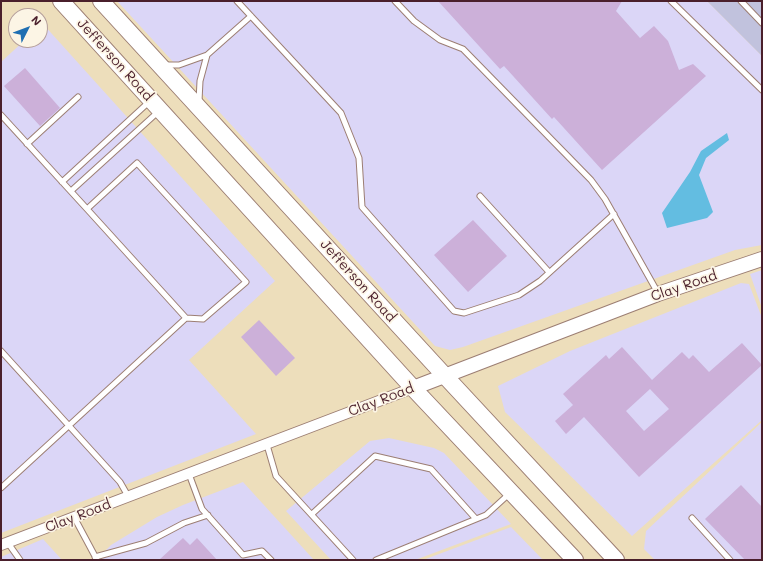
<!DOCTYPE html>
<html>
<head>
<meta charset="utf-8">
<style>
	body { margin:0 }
	#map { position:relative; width:763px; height:561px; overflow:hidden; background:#eddebb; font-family:Mali,sans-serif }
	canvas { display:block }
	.frame { position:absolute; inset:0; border:2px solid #4a1f2b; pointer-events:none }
	.north { position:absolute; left:8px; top:8px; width:40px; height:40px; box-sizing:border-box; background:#fcf5e5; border:1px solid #b59f9b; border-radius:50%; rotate:48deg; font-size:11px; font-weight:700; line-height:16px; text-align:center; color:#4a1f2b }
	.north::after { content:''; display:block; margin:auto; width:14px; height:18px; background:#1f6fb2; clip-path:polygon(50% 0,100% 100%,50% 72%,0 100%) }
</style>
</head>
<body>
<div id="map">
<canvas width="763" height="561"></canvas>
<div class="frame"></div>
<div class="north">N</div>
</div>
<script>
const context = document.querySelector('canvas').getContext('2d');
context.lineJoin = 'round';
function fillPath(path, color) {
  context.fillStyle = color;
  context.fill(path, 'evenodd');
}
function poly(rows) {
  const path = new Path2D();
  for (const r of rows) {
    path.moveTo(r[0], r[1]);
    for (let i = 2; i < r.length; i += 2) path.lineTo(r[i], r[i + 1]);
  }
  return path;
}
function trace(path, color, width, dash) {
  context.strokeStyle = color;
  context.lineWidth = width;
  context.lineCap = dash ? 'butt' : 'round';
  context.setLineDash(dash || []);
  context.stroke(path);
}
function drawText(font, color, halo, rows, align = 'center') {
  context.font = font + ' Mali,sans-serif';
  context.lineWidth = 3.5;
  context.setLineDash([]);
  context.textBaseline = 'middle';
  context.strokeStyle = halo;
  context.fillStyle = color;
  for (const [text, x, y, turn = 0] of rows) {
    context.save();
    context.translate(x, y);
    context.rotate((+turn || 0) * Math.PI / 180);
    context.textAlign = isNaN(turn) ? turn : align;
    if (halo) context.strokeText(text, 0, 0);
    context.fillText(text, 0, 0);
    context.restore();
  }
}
const built = poly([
	[117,1,707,1,762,56,762,245,735,250,463,347,450,350,435,346],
	[43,24,275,281,189,360,256,434,1,533,1,62,25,40,40,40,40,27],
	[762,270,762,308,750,274],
	[741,283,749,284,762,318,762,420,632,536,505,412,498,386,570,351],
	[762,422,762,560,655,560,644,549,646,531],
	[389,438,434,448,444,453,511,524,415,560,331,560,286,511,370,441],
	[243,482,314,560,96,560,111,545,157,517,183,505],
	[511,527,543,560,423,560],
	[43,539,62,560,1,560,1,557]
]);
const industrial = poly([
	[707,1,762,1,762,56]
]);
const water = poly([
	[727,133,729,140,706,158,699,175,713,212,707,218,667,228,662,213,690,172,701,151]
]);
const building = poly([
	[438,1,622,1,616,11,640,38,654,26,668,41,679,70,693,64,706,76,602,170,554,117,552,119,504,66,500,69],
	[25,68,60,108,40,126,4,86],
	[473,220,507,256,468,292,434,255],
	[259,320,295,358,276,376,241,337],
	[742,343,762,365,639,477,584,417,566,434,555,421,573,405,563,394,606,355,609,359,622,347,652,380,682,352,689,359,693,355,709,372],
	[650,389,669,409,644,431,626,411],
	[741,485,762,507,762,560,745,560,705,519],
	[183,538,190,545,197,538,217,560,159,560]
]);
const lane = poly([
	[237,1,341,113,359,158,362,207,454,311,464,313,519,295,540,281,614,214],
	[395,1,414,21,440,40,463,49,591,180,605,199,658,293],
	[671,1,762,90],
	[741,1,762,23],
	[165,65,179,65,207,55,251,16],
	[199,101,200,81,207,55],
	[1,115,87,209,186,318,203,319,246,282,137,163,87,209],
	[27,144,78,97],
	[62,182,150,101],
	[71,191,159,111],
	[480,196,549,272],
	[1,351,120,482,128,496],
	[267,445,276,476,353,560],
	[189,474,202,509,243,555,262,551,271,560],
	[1,488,186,318],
	[312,514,375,456,431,469,476,519],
	[74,517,97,560],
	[692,518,730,560],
	[8,543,20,560],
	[95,557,146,543,184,523,208,515],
	[376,560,486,515,509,494]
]);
const street = poly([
	[1,545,413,388]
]);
const secondary = poly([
	[413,388,658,294,762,259]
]);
const primary = poly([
	[61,1,413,388,575,560],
	[101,1,445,376,616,560]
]);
const streetNames = [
	["Jefferson Road",115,60,48],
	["Jefferson Road",358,281,48],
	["Clay Road",684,286,-19],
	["Clay Road",381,400,-21],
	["Clay Road",78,516,-21]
];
fillPath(built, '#dbd6f7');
fillPath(industrial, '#c1c2dd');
fillPath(water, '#63bde1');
fillPath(building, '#ccb0d9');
trace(lane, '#9c7e73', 7);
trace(street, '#9c7e73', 12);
trace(secondary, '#9c7e73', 16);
trace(primary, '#9c7e73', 18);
trace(lane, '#fff', 5);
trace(street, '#fff', 10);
trace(secondary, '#fff', 14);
trace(primary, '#fff', 16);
drawText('14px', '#4a1f2b', '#fcf5e5', streetNames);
</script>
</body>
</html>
